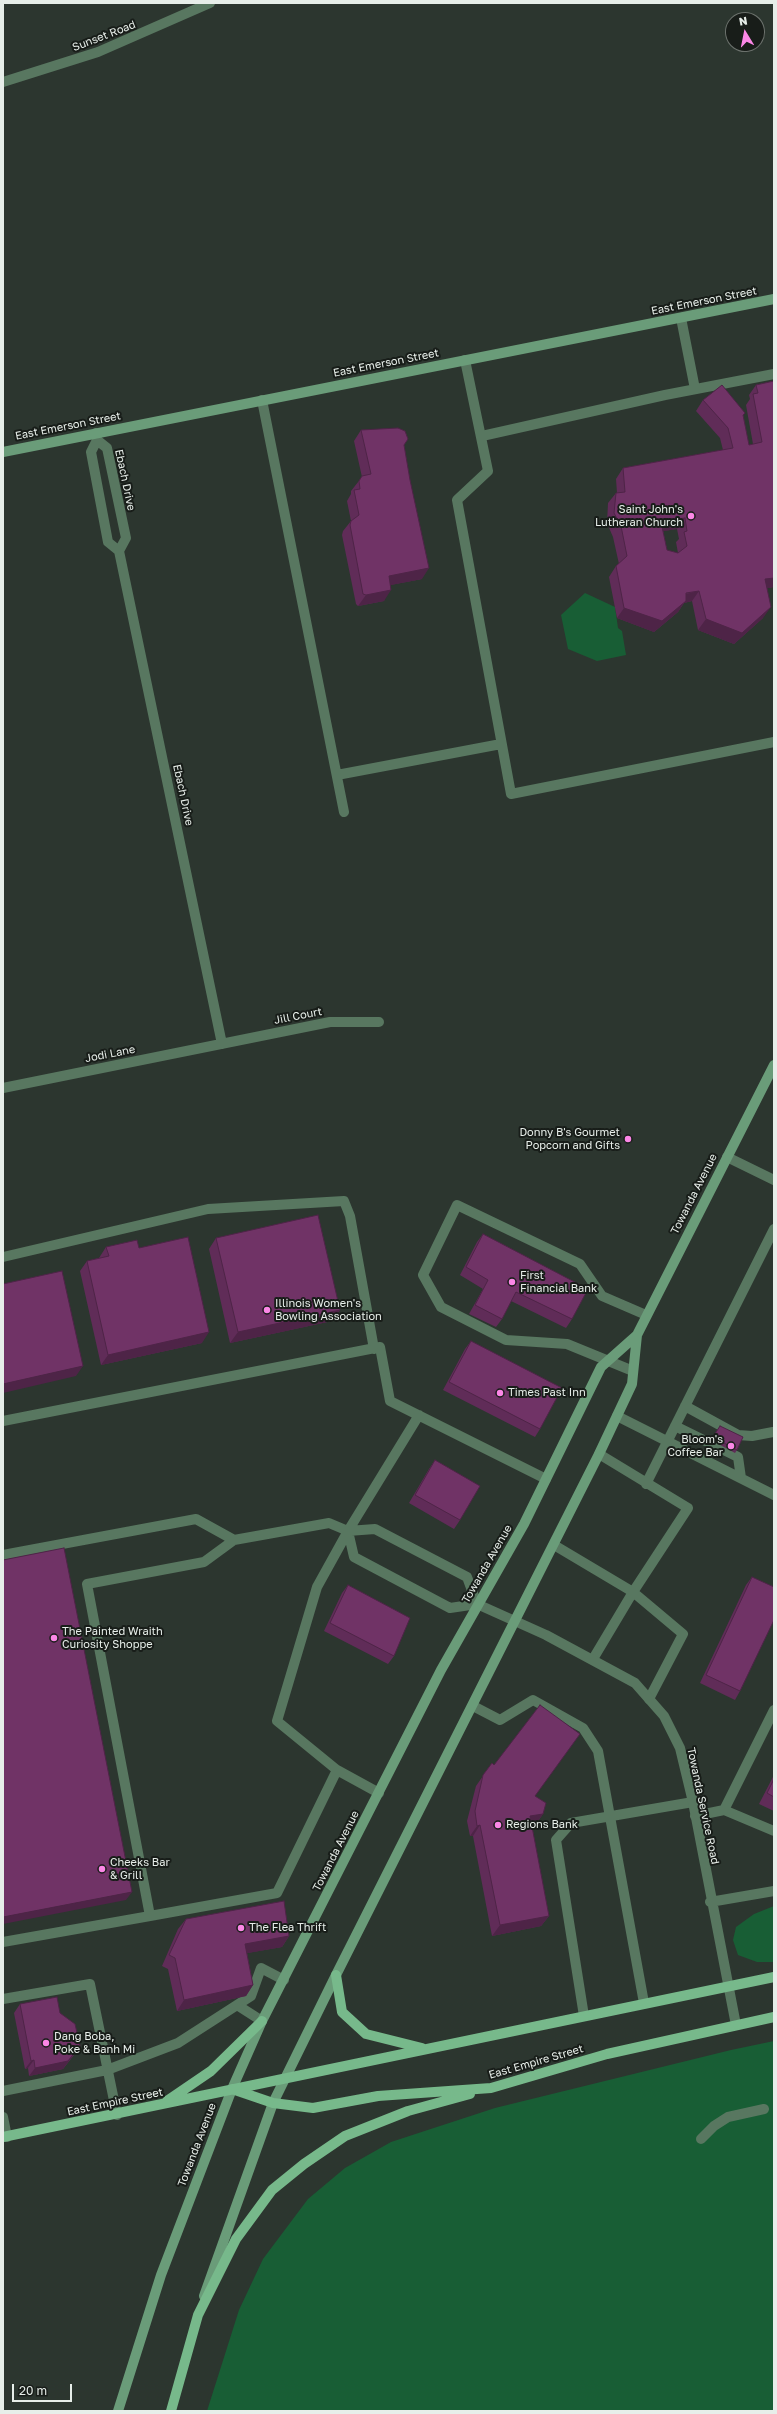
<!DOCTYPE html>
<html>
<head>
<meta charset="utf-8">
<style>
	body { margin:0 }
	#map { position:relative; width:777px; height:2414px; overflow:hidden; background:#2c362f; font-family:"Golos Text",sans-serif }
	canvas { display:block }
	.frame { position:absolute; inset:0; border:4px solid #e7eee9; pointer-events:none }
	.north { position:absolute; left:725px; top:12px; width:40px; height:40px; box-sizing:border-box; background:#181d19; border:1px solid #6b716c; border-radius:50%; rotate:350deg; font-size:11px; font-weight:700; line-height:16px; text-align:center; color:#e7eee9 }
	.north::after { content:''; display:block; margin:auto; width:14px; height:18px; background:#fb87e6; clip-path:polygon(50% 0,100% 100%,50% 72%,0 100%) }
	.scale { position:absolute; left:12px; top:2384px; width:60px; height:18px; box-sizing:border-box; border:2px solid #e7eee9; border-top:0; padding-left:5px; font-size:12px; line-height:14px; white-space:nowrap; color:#e7eee9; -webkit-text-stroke:3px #181d19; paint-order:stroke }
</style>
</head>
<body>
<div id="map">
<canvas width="777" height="2414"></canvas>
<div class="frame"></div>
<div class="north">N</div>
<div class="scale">20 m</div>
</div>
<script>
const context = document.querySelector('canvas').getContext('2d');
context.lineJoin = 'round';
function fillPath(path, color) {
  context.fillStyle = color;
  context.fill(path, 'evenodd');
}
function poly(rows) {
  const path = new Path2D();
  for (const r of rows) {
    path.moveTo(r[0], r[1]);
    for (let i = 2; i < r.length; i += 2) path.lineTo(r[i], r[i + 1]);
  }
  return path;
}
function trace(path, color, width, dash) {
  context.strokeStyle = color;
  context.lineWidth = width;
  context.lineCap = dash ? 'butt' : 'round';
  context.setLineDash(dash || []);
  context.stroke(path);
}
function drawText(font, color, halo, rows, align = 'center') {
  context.font = font + ' "Golos Text",sans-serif';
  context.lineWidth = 4;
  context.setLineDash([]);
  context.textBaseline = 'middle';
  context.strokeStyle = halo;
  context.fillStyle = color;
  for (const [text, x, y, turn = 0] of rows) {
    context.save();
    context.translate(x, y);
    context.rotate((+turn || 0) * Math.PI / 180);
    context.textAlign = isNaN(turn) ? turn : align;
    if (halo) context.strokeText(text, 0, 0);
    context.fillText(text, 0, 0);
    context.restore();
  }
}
const green = poly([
	[585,593,615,607,618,628,622,631,626,655,597,661,568,649,561,615],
	[774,1906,774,1962,757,1962,738,1955,733,1940,736,1927,754,1914],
	[774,2041,774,2411,207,2411,239,2310,263,2259,308,2199,345,2168,391,2142,495,2108,731,2050]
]);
const lane = poly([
	[681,318,695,389],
	[465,360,488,471,457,500,511,794,774,742],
	[262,400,344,812],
	[482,436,665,395,774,374],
	[337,775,501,744],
	[727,1157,774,1180],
	[3,1257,208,1209,344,1201,350,1216,374,1349],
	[633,1371,567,1344,506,1340,441,1307,423,1275,457,1205,580,1264,602,1296,646,1315],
	[685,1406,738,1435,752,1436,773,1432],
	[617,1416,774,1495],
	[3,1421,380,1347,390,1401,546,1479],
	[675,1426,738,1457,741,1478],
	[646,1484,774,1229],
	[554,1545,633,1592,688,1508,599,1454],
	[3,1555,196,1519,234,1540,329,1523,348,1531,375,1529,467,1577,477,1604,450,1608,354,1557,348,1531],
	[593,1659,633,1592,683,1634,649,1699],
	[473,1706,500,1720,533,1700,583,1728,598,1751,644,2003],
	[337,1770,277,1721,317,1587,348,1531,419,1415],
	[724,1810,774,1710],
	[695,1816,724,1810,774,1831],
	[150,1916,277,1893,337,1770,379,1793],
	[3,1942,150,1916,87,1584,204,1562,234,1540],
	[3,1999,90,1984,117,2115],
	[237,2005,262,2021],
	[584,2016,556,1840,571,1823,693,1802],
	[3,2091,107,2070,178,2043,251,1996,261,1968,284,1980],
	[3,2117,7,2137],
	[701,2139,714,2126,728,2117,764,2109]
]);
const street = poly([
	[3,82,98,52,210,3],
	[96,433,97,440,107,448,126,538,119,551,108,542,91,452,97,440],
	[119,551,222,1044],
	[3,1088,330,1022,379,1022],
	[477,1604,546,1635,635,1683,664,1716,680,1748,693,1802,736,2025],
	[710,1902,774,1891]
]);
const secondary = poly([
	[3,452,774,299],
	[204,2296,273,2103,336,1975,599,1454,632,1384,637,1335,774,1065],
	[118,2411,161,2275,232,2089,262,2021,441,1670,524,1524,601,1367,637,1335]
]);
const primary = poly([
	[336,1975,342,2012,366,2034,422,2048],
	[232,2089,273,2103,313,2108,378,2096,491,2088,607,2054,774,2017],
	[167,2101,211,2071,262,2021],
	[3,2137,774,1977],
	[171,2411,198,2315,236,2239,272,2190,304,2164,345,2136,408,2111,470,2094]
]);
const wall = poly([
	[774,381,774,587,767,588,763,618,734,644,698,630,692,601,684,603,678,612,654,632,617,618,609,577,616,566,619,564,613,537,607,523,608,503,616,493,617,493,616,479,623,468,723,450,720,438,696,411,703,400,743,416,749,445,753,444,746,405,750,399,749,395,756,385],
	[677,529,679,539,676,542,678,553,667,550,663,531],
	[361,430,404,445,422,579,390,585,384,601,358,606,356,604,342,535,343,531,351,521,347,501,351,494,351,491,362,477,354,441],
	[483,1234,572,1319,566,1328,511,1301,502,1319,496,1327,469,1314,483,1289,460,1275,477,1242],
	[216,1238,340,1310,332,1321,230,1343,209,1249],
	[106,1247,139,1248,202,1343,101,1365,80,1271,87,1261,99,1258],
	[471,1341,540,1429,535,1437,443,1390,465,1349],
	[718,1429,737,1450,735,1453,711,1440],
	[435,1460,460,1520,454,1529,409,1503,429,1469],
	[752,1577,740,1691,735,1700,700,1683,746,1585],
	[348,1585,394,1656,388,1664,324,1631,342,1593],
	[492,1763,535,1796,543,1814,536,1824,531,1825,549,1916,541,1926,492,1936,473,1836,470,1836,467,1821,476,1786],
	[774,1775,774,1811,759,1804],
	[186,1919,289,1936,282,1947,247,1953,253,1985,246,1996,177,2011,168,1969,162,1966,178,1929],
	[20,2004,60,2013,74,2055,63,2069,29,2076,28,2068,25,2069,14,2013]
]);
const shadedWall = poly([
	[685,518,677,529,653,533,661,522],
	[429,568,422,579,381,587,389,576],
	[774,578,774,587,757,590,765,579],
	[391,590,384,601,358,606,366,595],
	[699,591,692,601,684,603,678,612,654,632,617,618,624,608],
	[771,607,763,618,734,644,698,630,706,619],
	[340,1310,332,1321,230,1343,238,1332],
	[209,1332,202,1343,101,1365,108,1355],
	[83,1366,76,1376,3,1393,3,1384],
	[543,1814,536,1824,522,1827,530,1816],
	[480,1825,473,1836,470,1836,477,1826],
	[132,1892,126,1900,3,1924,3,1917],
	[549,1916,541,1926,492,1936,500,1925],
	[289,1936,282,1947,237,1955,245,1944],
	[253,1985,246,1996,177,2011,184,2000],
	[80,2046,63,2069,29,2076,35,2068],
	[34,2060,28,2068,25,2069,31,2061]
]);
const building = poly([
	[774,381,774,578,765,579,771,607,742,633,706,619,699,591,686,593,686,601,662,621,624,608,616,566,627,556,621,526,614,513,616,493,625,492,623,468,733,448,728,428,703,400,722,385,745,413,743,415,749,445,762,442,753,394,758,393,756,385,774,381],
	[685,518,687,531,684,532,687,546,678,553,667,550,661,522,685,518],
	[398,428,405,431,408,439,404,445,410,480,429,568,389,576,391,590,366,595,363,594,350,525,351,521,359,515,354,490,360,489,359,481,362,476,371,474,361,430,398,428],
	[318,1215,340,1310,238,1332,216,1238,318,1215],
	[483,1234,588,1289,572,1319,516,1292,502,1319,475,1305,488,1280,466,1267,483,1234],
	[188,1237,209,1332,108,1355,87,1261,109,1256,106,1247,137,1240,139,1248,188,1237],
	[62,1271,83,1366,3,1384,3,1284,62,1271],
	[471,1341,562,1388,540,1429,449,1382,471,1341],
	[720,1426,743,1437,737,1450,713,1437,720,1426],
	[435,1460,480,1486,460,1520,415,1495,435,1460],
	[64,1548,132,1892,3,1917,3,1560,64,1548],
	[752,1577,774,1587,774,1620,740,1691,706,1675,752,1577],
	[348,1585,410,1618,394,1656,330,1623,348,1585],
	[540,1705,580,1734,535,1796,546,1803,543,1814,530,1816,549,1916,500,1925,480,1825,477,1826,475,1811,483,1775,492,1763,494,1765,540,1705],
	[774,1779,774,1797,767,1793,774,1779],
	[284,1901,289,1936,245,1944,253,1985,184,2000,175,1958,169,1955,186,1919,284,1901],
	[57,1997,60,2013,75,2024,80,2046,68,2061,35,2068,34,2060,31,2061,20,2004,57,1997]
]);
const markers = [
	[691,516,4,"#fb87e6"],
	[628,1139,4,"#fb87e6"],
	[512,1282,4,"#fb87e6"],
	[267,1310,4,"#fb87e6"],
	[500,1393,4,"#fb87e6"],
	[731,1446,4,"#fb87e6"],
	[54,1638,4,"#fb87e6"],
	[498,1825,4,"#fb87e6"],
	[102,1869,4,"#fb87e6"],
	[241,1928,4,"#fb87e6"],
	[46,2043,4,"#fb87e6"]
];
const streetNames = [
	["Sunset Road",104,36,-21],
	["East Emerson Street",704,301,-11],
	["East Emerson Street",386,363,-11],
	["East Emerson Street",68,426,-11],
	["Ebach Drive",125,480,78],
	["Ebach Drive",183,795,78],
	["Jill Court",298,1016,-11],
	["Jodi Lane",110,1054,-11],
	["Towanda Avenue",694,1194,-63],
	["Towanda Avenue",487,1564,-60],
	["Towanda Service Road",703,1806,78],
	["Towanda Avenue",336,1851,-63],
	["East Empire Street",536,2062,-16],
	["East Empire Street",115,2102,-12],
	["Towanda Avenue",197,2145,-69]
];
const poiNames = [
	["Saint John's",683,510,"right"],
	["Lutheran Church",683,523,"right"],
	["Donny B's Gourmet",620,1133,"right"],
	["Popcorn and Gifts",620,1146,"right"],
	["First",520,1276],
	["Financial Bank",520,1289],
	["Illinois Women's",275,1304],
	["Bowling Association",275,1317],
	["Times Past Inn",508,1393],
	["Bloom's",723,1440,"right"],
	["Coffee Bar",723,1453,"right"],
	["The Painted Wraith",62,1632],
	["Curiosity Shoppe",62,1645],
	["Regions Bank",506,1825],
	["Cheeks Bar",110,1863],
	["& Grill",110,1876],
	["The Flea Thrift",249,1928],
	["Dang Boba,",54,2037],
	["Poke & Banh Mi",54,2050]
];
fillPath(green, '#185e35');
trace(lane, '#587760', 10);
trace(street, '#587760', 10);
trace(secondary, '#6a9c79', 10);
trace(primary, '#77b98b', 10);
fillPath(wall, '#602c58');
fillPath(shadedWall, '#4e2447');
fillPath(building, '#703366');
trace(building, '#4e2447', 1);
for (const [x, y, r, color] of markers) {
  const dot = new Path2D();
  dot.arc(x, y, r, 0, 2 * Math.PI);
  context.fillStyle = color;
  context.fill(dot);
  trace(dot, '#181d19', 1.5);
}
drawText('11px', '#e7eee9', '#181d19', streetNames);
drawText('11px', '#e7eee9', '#181d19', poiNames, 'left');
</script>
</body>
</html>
